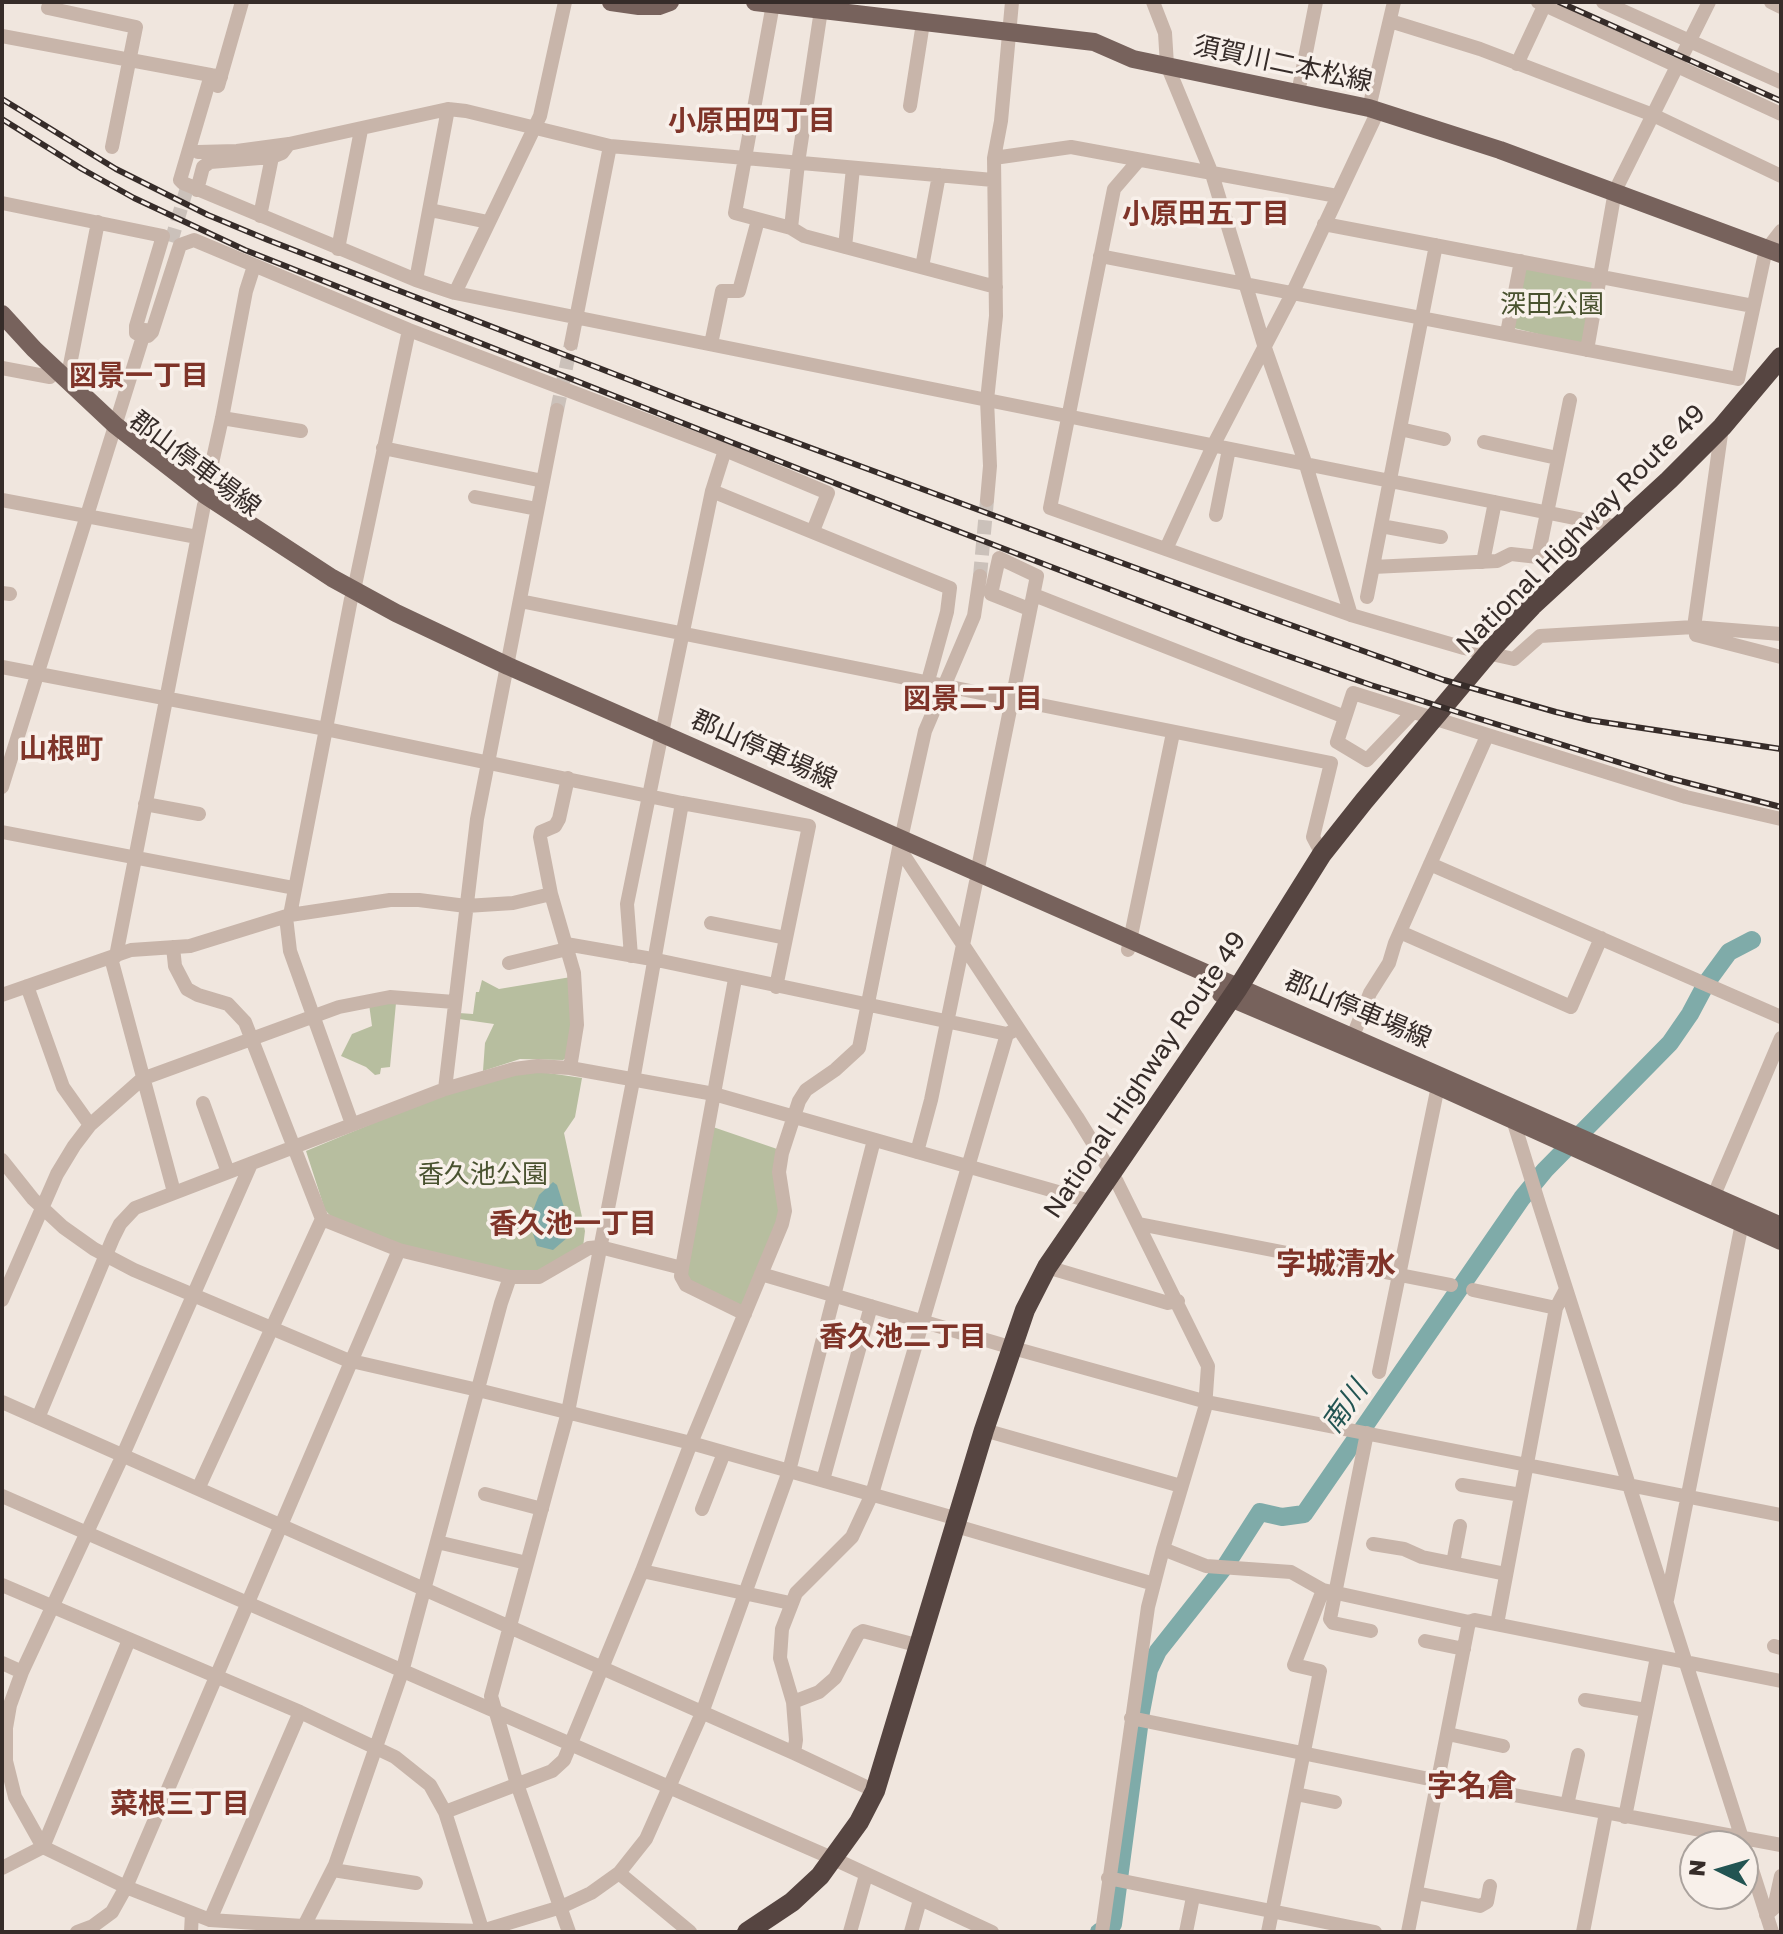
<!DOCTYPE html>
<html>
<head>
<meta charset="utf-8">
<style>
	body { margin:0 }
	#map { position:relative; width:1783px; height:1934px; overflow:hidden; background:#f0e6de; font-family:"Golos Text",sans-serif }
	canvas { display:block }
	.frame { position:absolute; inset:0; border:4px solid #362c29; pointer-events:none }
	.north { position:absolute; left:1679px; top:1830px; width:80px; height:80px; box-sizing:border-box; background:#f8f0ea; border:2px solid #aaa29d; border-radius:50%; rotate:275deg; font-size:22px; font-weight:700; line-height:32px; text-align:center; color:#362c29 }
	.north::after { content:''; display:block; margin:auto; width:28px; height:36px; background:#225452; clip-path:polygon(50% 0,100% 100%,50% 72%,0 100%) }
</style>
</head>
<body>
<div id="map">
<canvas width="1783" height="1934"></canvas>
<div class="frame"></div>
<div class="north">N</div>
</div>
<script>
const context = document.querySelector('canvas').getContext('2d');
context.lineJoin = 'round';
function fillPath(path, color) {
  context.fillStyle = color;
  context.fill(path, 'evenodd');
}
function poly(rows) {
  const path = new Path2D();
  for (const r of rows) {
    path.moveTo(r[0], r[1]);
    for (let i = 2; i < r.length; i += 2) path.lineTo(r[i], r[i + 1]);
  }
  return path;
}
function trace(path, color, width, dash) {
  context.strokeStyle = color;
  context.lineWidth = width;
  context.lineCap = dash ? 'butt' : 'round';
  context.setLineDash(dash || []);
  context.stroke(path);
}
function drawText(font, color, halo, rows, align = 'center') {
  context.font = font + ' "Golos Text","Noto Sans JP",sans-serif';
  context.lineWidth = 7;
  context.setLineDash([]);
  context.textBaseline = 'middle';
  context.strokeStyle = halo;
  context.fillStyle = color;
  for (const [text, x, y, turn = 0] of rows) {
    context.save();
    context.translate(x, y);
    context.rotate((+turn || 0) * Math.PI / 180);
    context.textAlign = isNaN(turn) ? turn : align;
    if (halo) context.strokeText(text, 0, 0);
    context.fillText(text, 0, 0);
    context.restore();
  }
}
const green = poly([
	[1524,268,1593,282,1582,345,1514,328],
	[571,977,573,998,569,1056,563,1060,520,1059,483,1071,485,1043,494,1024,459,1019,459,1013,473,1014,476,992,479,992,482,980,499,989],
	[396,1003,390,1067,381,1068,380,1074,375,1075,366,1067,341,1056,352,1034,372,1026,369,1004],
	[535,1071,582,1078,575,1117,564,1133,585,1231,583,1247,547,1270,526,1275,409,1250,335,1221,325,1210,306,1151,439,1096,506,1075],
	[713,1127,780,1150,781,1209,743,1307,689,1282,685,1269]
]);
const water = poly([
	[553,1182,557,1185,571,1229,568,1237,553,1250,537,1246,531,1227,532,1213,539,1195]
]);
const river = poly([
	[1099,1932,1113,1924,1141,1712,1149,1670,1158,1651,1226,1565,1260,1512,1282,1517,1304,1514,1522,1198,1545,1170,1670,1043,1690,1014,1707,982,1729,952,1752,940]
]);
const minorTunnel = poly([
	[171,242,189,181],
	[557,410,571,344],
	[980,576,987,500]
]);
const minor = poly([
	[50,2,48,8,136,27,112,147],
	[1153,2,1165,33,1167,65,1212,174,1264,345,1306,465,1351,615],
	[1538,2,1781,114],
	[1603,2,1781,82],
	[1771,2,1781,7],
	[773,4,735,213,791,228,804,236,996,287],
	[1390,21,1480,49,1653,115,1781,176],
	[2,36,221,77],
	[1517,64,1546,2],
	[211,75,180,180,183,183,416,280,455,293,1619,527],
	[218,86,242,2],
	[1298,93,1316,2],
	[910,106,923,23],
	[1369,108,1394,2],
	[198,152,237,151,289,144,448,109,466,111,610,146,993,180],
	[994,158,1071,147,1337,196],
	[1139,160,1114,189,1050,508,1351,615,1464,648,1514,659,1540,636,1694,627,1781,634],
	[197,190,203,167,210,162,272,157,282,153,288,145],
	[2,203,163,236,136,326,136,333,143,336,148,336,152,332,180,245,194,240,409,330,725,450,828,493,813,531],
	[430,210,488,222],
	[260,216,272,157],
	[1324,224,1753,306],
	[791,228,798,163,821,10],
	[845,247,853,168],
	[338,249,361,130],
	[1100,256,1738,379,1764,258,1767,249,1781,231],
	[922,267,939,175],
	[416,280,448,109],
	[455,293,540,116,565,2],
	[1507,333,1521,261],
	[571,344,610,146],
	[711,344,722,291,739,291,758,220],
	[1587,350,1615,191,1709,2],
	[2,368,50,377],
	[67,380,98,222],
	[222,418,301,431],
	[1400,429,1444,439],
	[1484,442,1557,458],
	[383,448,543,481],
	[712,491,950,588,947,612,928,681],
	[205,495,222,418,246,291,254,266],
	[475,497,537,509],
	[2,500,197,537],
	[987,500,990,466,987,400,996,316,994,158,1001,121,1012,2],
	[1216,515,1229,449],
	[1381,526,1441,537],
	[1166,549,1213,446,1292,294,1378,111],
	[1483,562,1495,502],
	[1373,567,1497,561,1511,554,1538,557,1570,400],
	[980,576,974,616,925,731,899,848,1077,1117,1117,1182,1208,1366,1205,1408,1163,1549,1148,1607,1102,1932],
	[354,590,409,330],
	[2,593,10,594],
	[1034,595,1345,717],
	[1367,597,1436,245],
	[520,601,1331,763,1313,837,1322,854],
	[1694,627,1722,427],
	[1696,635,1781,657],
	[2,667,326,729,682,803,809,826,776,987],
	[1413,712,1367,760,1337,742,1353,693,1686,797,1781,819],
	[662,733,712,491,725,450],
	[568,778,559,819,555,826,541,832,540,837,551,894,574,973,577,1025,570,1068],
	[2,787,145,330],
	[145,804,199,814],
	[2,832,294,888],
	[1430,864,1781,1017],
	[977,873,1037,576,999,558,991,594,1029,609],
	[290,915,351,599],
	[286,917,290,951,352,1124],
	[711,923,786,938],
	[1400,932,1571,1007,1601,938],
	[566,944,652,959,1007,1034,1015,1030],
	[173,947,175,966,187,989,198,995,228,1004,245,1022,322,1219,198,1489],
	[1128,950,1173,733],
	[116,956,204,505],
	[631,956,627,904,660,742],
	[111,958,174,1192],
	[509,963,567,949],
	[27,986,63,1087,90,1125],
	[2,995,131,950,190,946,290,915,390,900,419,900,466,906,513,903,551,894],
	[1353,1036,1370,993,1389,963,1395,943,1487,736],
	[445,1089,477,819,557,410],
	[203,1103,228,1172],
	[1518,1113,1514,1123,1539,1204,1772,1932],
	[917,1152,931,1100,976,882],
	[2,1160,33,1199,63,1227,94,1249,134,1270,347,1360,478,1390,691,1443,958,1519],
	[251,1164,122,1457,22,1672,10,1705,6,1728,6,1761,15,1797,43,1847,126,1887,210,1920,303,1926,482,1931,561,1907,591,1893,619,1873,646,1839,702,1713,789,1471,874,1140],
	[1714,1195,1781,1038],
	[322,1219,399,1250,510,1277,539,1277,589,1248,600,1247,682,1268,735,979],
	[1139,1224,1451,1285],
	[1047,1267,1168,1303,1178,1301],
	[682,1268,681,1276,686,1285,745,1314],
	[761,1274,1013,1348,1207,1402,1781,1515],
	[1473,1290,1556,1308],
	[2,1300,57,1174,74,1146,90,1125,142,1079,339,1007,390,997,454,1002],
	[1379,1372,1438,1086],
	[2,1402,794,1753,875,1791],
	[38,1418,113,1238,120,1224,135,1208,445,1089,514,1069,538,1066,570,1068,714,1094,1093,1202],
	[984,1430,1181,1486],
	[1367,1433,1330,1619,1333,1623,1371,1631],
	[823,1480,871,1306],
	[1462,1485,1521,1495],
	[485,1494,542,1509],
	[2,1496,834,1859,992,1932],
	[702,1509,724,1453],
	[956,1526,1154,1584],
	[437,1542,527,1563],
	[1373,1544,1404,1549,1422,1557,1506,1574],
	[1163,1549,1206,1566,1291,1572,1323,1590,1469,1622,1475,1620,1781,1681],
	[1453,1563,1460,1526],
	[642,1571,790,1603],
	[2,1585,300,1712,395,1757,430,1785,445,1812,483,1932],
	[1667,1600,1742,1223],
	[1497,1624,1556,1308,1566,1289],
	[1425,1641,1464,1649],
	[1774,1646,1781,1648],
	[2,1663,22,1672],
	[1585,1700,1646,1710],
	[793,1702,819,1692,835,1678,858,1634,863,1631,920,1646],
	[1131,1718,1439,1781,1781,1845],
	[1448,1734,1503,1746],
	[794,1753,796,1740,793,1702,780,1658,782,1629,796,1593,852,1537,872,1494,1007,1034],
	[1296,1794,1335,1802],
	[1567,1805,1578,1755],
	[445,1812,552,1771,564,1760,642,1571,691,1443,782,1224,785,1211,779,1172,782,1153,799,1101,806,1090,835,1070,859,1048,899,848],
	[1625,1817,1657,1657],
	[2,1868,43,1847,129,1640],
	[333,1870,416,1883],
	[619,1873,690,1932],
	[1108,1878,1375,1932],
	[1416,1893,1480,1906,1487,1902,1490,1886],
	[1766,1915,1774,1908,1781,1876],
	[210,1920,300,1712],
	[77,1932,93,1926,112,1912,126,1887,399,1250],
	[191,1932,192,1913],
	[301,1932,335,1865,402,1672,501,1303,510,1277],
	[569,1932,517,1784,491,1696,568,1412,633,1081,682,803],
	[850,1932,866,1875],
	[911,1932,920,1900],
	[1186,1932,1193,1897],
	[1268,1932,1320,1671,1294,1665,1323,1590],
	[1408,1932,1469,1622],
	[1583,1932,1606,1813]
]);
const major = poly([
	[611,2,639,6,659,6,670,2],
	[755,2,1094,42,1133,59,1369,108,1500,150,1781,254],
	[2,314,34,349,115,425,205,495,332,578,396,613,508,666,1781,1226],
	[1221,994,1438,1086,1781,1241]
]);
const highway = poly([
	[747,1932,792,1902,820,1876,859,1822,875,1791,984,1430,1025,1310,1047,1267,1238,988,1322,854,1364,801,1496,644,1532,606,1669,480,1722,427,1781,357]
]);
const rail = poly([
	[1559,2,1781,101],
	[2,99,116,169,208,215,268,240,684,401,1263,615,1444,680,1556,712,1589,720,1781,749],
	[2,119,82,169,134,198,245,250,908,512,1242,640,1371,685,1669,778,1781,807]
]);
const streetNames = [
	["須賀川二本松線",1283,64,12],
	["郡山停車場線",195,464,37],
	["National Highway Route 49",1581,529,-45],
	["郡山停車場線",764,750,24],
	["郡山停車場線",1358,1010,23],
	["National Highway Route 49",1145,1075,-56]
];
const parkNames = [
	["深田公園",1552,305],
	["香久池公園",483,1175]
];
const neighbourhoodNames = [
	["小原田四丁目",752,121],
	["小原田五丁目",1206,214],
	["図景一丁目",139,376],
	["図景二丁目",973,699],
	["山根町",61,749],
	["香久池一丁目",573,1224],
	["香久池二丁目",903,1337],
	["菜根三丁目",180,1804]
];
const waterNames = [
	["南川",1345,1407,-55]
];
const quarterNames = [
	["字城清水",1336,1264],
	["字名倉",1472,1786]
];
fillPath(green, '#b7be9f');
fillPath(water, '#7faba9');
trace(river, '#7faba9', 18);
trace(minorTunnel, '#cbc1ba', 14, [14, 7]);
trace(minor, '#c8b5aa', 14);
trace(major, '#77625c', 18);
trace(highway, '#564541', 20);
trace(rail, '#362c29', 6);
trace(rail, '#f8f0ea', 3, [9]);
drawText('26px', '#362c29', '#f8f0ea', streetNames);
drawText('26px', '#49522f', '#f8f0ea', parkNames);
drawText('bold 28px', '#7f3429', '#f8f0ea', neighbourhoodNames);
drawText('italic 28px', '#225452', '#f8f0ea', waterNames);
drawText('bold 30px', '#7f3429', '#f8f0ea', quarterNames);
</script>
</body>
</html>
